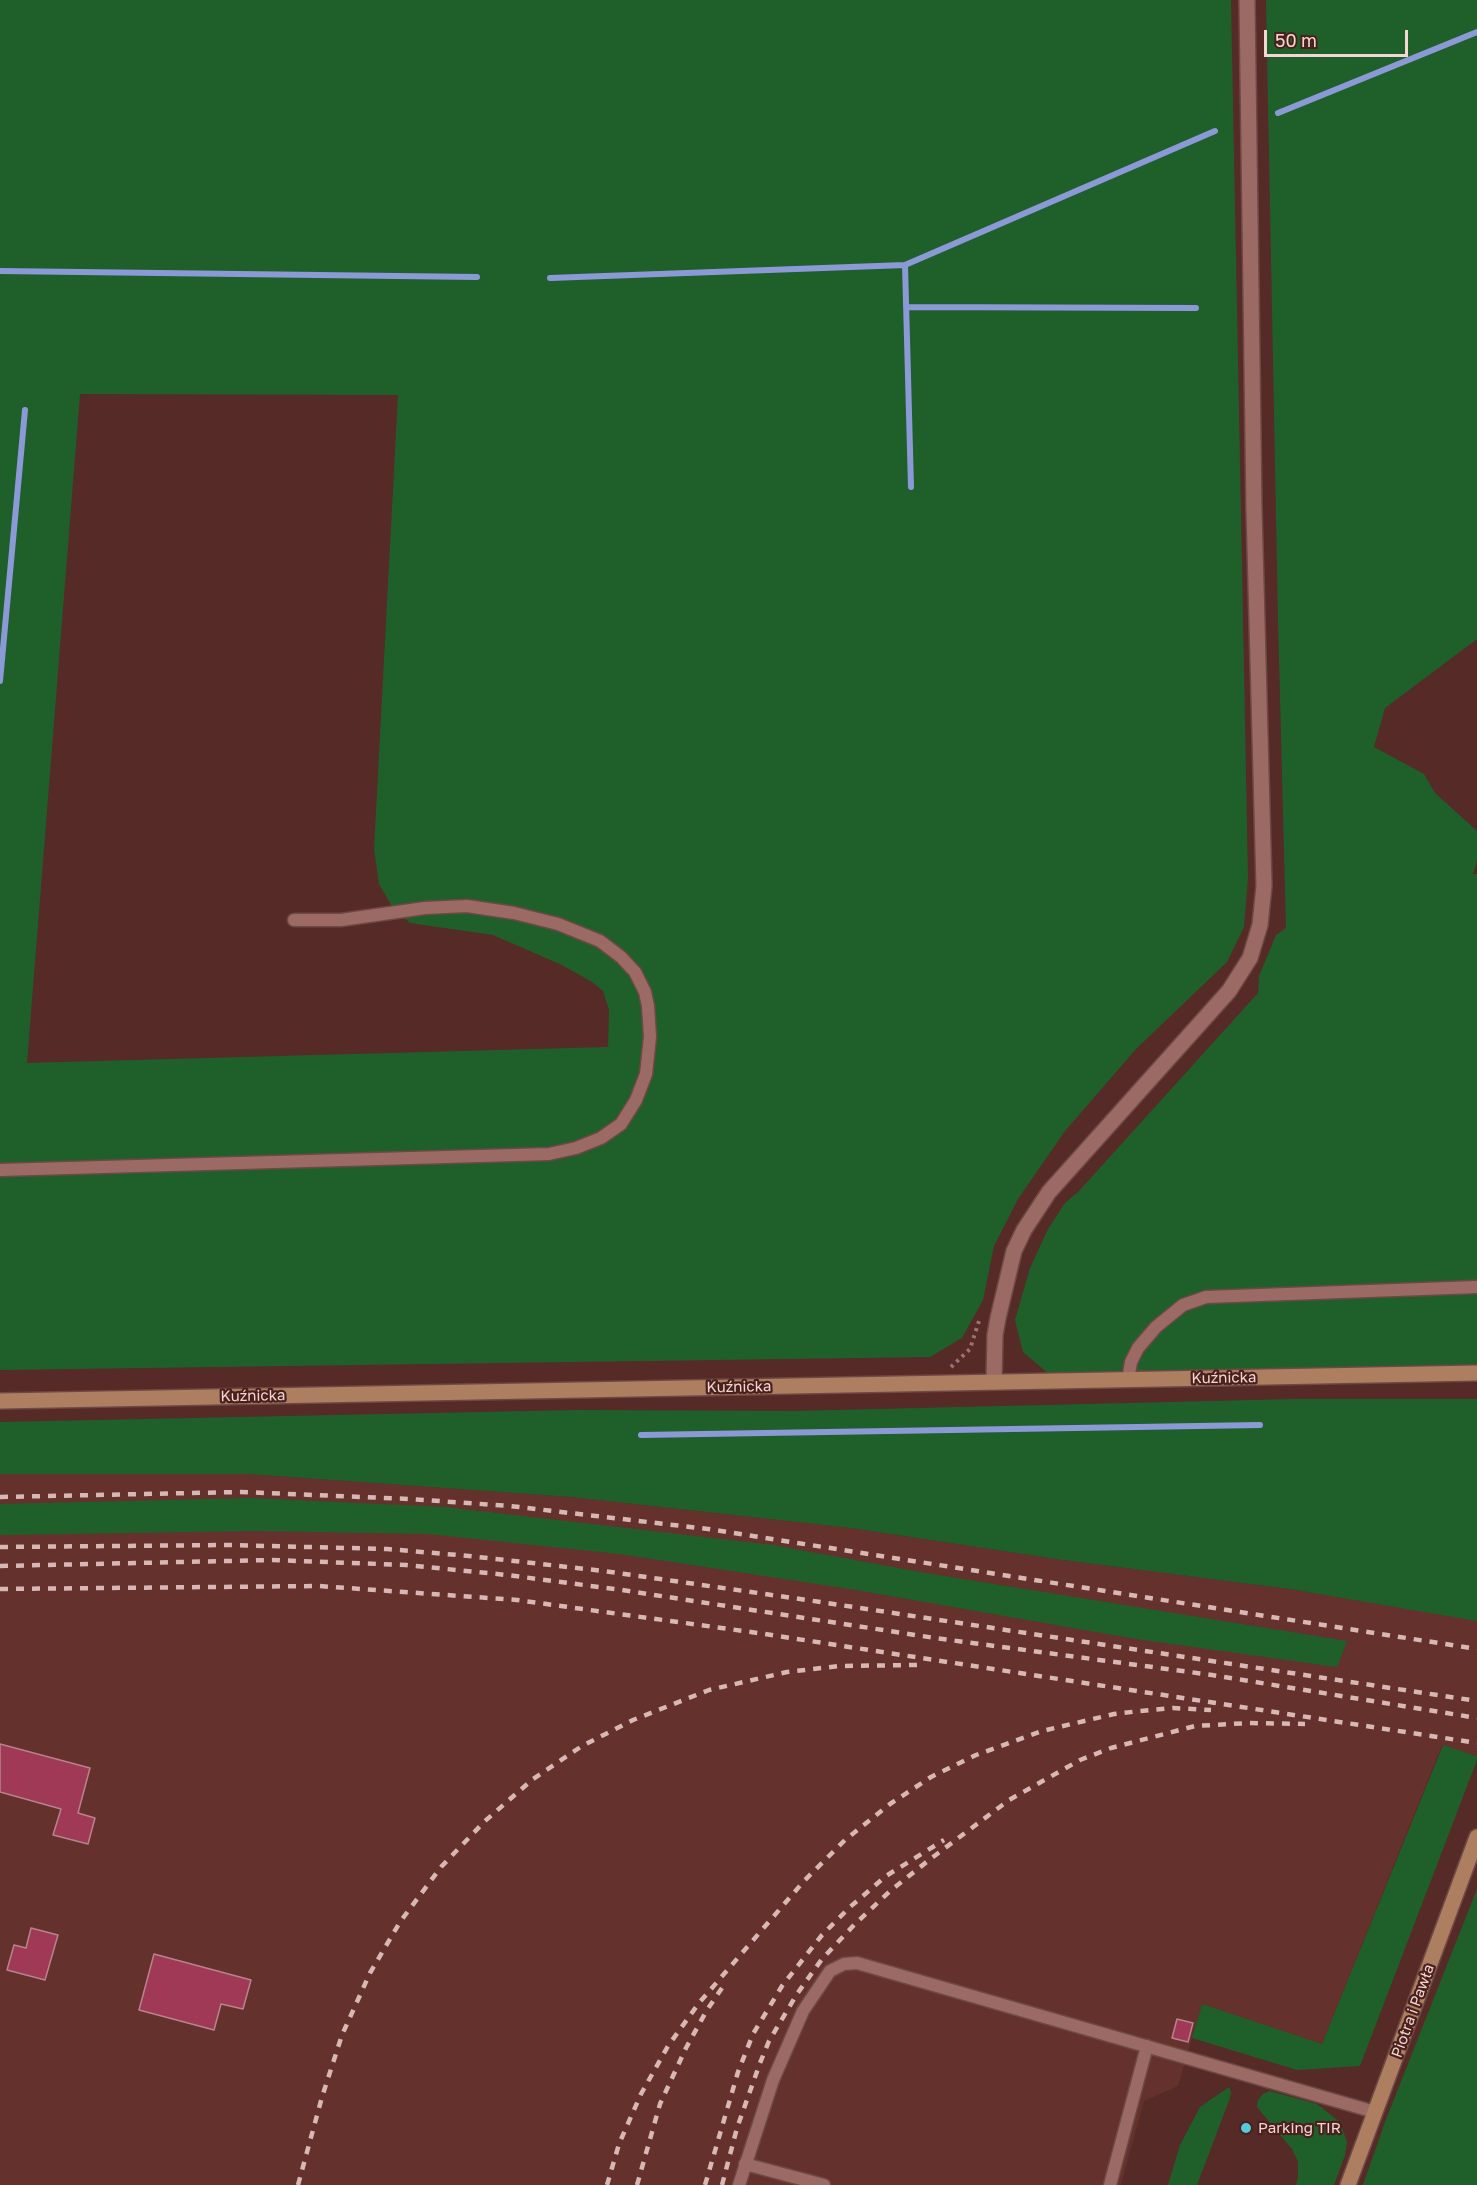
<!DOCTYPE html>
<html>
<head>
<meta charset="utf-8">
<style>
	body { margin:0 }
	#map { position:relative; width:1477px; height:2185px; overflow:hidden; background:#562a26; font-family:"Golos Text",sans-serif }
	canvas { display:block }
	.scale { position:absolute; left:1264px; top:30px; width:144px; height:27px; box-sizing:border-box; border:3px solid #f4d7d3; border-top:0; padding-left:8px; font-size:18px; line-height:21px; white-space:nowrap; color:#f4d7d3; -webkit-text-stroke:4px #4a201c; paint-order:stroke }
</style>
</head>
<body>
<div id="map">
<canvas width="1477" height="2185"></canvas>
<div class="scale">50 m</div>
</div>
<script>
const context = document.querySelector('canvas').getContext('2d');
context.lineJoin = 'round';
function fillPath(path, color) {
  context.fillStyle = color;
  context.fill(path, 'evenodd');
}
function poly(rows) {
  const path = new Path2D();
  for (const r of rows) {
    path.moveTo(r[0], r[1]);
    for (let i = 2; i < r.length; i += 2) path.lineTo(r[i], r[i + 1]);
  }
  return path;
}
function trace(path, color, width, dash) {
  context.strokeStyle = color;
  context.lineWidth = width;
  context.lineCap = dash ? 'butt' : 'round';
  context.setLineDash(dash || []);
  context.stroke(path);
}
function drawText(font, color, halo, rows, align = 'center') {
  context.font = font + ' "Golos Text",sans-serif';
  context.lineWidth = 4.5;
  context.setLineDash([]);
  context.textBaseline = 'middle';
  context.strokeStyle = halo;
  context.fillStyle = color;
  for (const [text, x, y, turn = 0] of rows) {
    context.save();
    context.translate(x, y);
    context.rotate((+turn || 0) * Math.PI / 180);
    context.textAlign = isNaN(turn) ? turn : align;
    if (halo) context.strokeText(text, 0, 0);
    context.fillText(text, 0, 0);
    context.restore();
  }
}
const built = poly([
	[0,1474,248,1474,571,1497,851,1528,1063,1560,1290,1589,1438,1613,1477,1621,1477,1756,1442,1745,1322,2044,1202,2004,1178,2086,1144,2101,1121,2185,0,2185]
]);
const green = poly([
	[0,0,1231,0,1248,878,1244,927,1227,962,1136,1049,1065,1131,1018,1199,994,1246,983,1300,962,1338,930,1357,0,1370],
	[80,394,398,395,374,849,379,884,393,908,410,923,493,935,562,965,592,982,603,991,609,1010,608,1047,27,1063],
	[1266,0,1477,0,1477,639,1385,708,1374,747,1424,774,1435,793,1477,831,1477,861,1473,874,1477,874,1477,1373,1057,1381,1023,1352,1015,1320,1030,1268,1048,1229,1065,1203,1079,1191,1258,993,1259,976,1276,935,1286,928,1278,620],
	[1295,1399,1477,1399,1477,1621,1290,1589,1063,1560,851,1528,571,1497,248,1474,0,1474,0,1422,577,1410,795,1411],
	[250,1498,445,1507,773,1545,926,1573,1347,1641,1337,1667,1136,1639,856,1590,620,1554,428,1534,256,1531,0,1535,0,1504],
	[1443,1745,1477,1756,1477,1760,1360,2066,1297,2070,1192,2038,1202,2004,1322,2044],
	[1477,1889,1477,2185,1363,2185,1385,2122],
	[1229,2087,1231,2091,1230,2098,1197,2185,1168,2185,1180,2145,1200,2107],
	[1270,2091,1317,2104,1340,2122,1347,2142,1345,2155,1334,2185,1296,2185,1298,2177,1298,2162,1292,2149,1257,2107,1258,2100,1263,2094]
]);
const stream = poly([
	[1278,113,1477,32],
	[905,265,911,487],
	[0,271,477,277],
	[550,278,905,265,1215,131],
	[906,307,1196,308],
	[0,681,25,410],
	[641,1435,1260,1425]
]);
const building = poly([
	[0,1744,90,1768,78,1813,95,1818,88,1844,53,1835,61,1809,0,1792,0,1744],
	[31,1928,58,1935,45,1980,7,1970,14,1945,26,1948,31,1928],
	[154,1954,251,1980,243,2009,221,2004,214,2030,139,2010,154,1954],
	[1177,2019,1193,2023,1188,2042,1172,2038,1177,2019]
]);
const path = poly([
	[951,1367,970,1349,979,1321]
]);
const lane = poly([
	[0,1170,549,1154,576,1148,601,1138,621,1124,636,1100,646,1074,650,1037,648,1006,645,992,635,972,621,957,600,941,558,924,514,913,467,906,425,908,341,920,294,920],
	[1128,1380,1131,1362,1138,1348,1156,1327,1183,1305,1206,1297,1477,1287],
	[745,2164,824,2185],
	[739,2185,773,2080,803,2011,830,1971,844,1964,857,1963,1375,2112],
	[1110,2185,1147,2046]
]);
const street = poly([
	[994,1382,995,1335,998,1318,1014,1251,1024,1230,1049,1192,1229,991,1250,958,1260,925,1264,886,1254,509,1247,0]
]);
const secondary = poly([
	[0,1401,1477,1373],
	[1348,2185,1477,1837]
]);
const rail = poly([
	[0,1497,241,1492,410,1499,510,1506,708,1529,1477,1649],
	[0,1547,228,1545,387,1549,469,1556,604,1571,807,1600,1477,1701],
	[0,1566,272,1560,406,1565,507,1575,622,1590,935,1638,1212,1675,1477,1718],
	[0,1589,319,1586,517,1600,758,1633,1477,1743],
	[298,2185,322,2097,342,2035,370,1973,400,1922,441,1867,485,1821,533,1779,582,1746,633,1720,709,1690,787,1672,839,1666,917,1665],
	[607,2185,619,2144,641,2094,668,2046,699,2003,804,1881,845,1840,890,1804,931,1777,976,1755,1042,1731,1114,1714,1140,1711,1173,1708,1211,1710],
	[637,2185,660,2104,686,2048,707,2010,722,1988],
	[705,2185,738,2072,753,2034,782,1986,822,1935,850,1907,886,1876,944,1840],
	[722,2185,737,2128,760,2063,769,2041,797,1994,822,1959,855,1924,889,1892,929,1860,1009,1800,1080,1760,1111,1748,1195,1726,1249,1723,1305,1724]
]);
const markers = [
	[1246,2128,6,"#53cbda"]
];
const streetNames = [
	["Kuźnicka",1224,1378,-1],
	["Kuźnicka",739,1387,-1],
	["Kuźnicka",253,1396,-1],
	["Piotra i Pawła",1413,2011,-70]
];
const poiNames = [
	["Parking TIR",1258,2128]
];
fillPath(built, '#64312c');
fillPath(green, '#1f602a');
trace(stream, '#8b9ad6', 6);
fillPath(building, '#a03955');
trace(building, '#b7838c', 1.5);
trace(lane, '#6d4845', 15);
trace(street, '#6d4845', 18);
trace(secondary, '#6d4845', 18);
trace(path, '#9b7571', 4, [3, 4.5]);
trace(lane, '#9c6a64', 12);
trace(street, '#9c6a64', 15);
trace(secondary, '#ad7f60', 15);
trace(rail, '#d7b8b4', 4.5, [8, 8]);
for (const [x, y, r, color] of markers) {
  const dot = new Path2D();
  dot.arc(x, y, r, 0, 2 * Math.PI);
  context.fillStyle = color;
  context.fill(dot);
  trace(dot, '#4a201c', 2);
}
drawText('15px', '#f4d7d3', '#4a201c', streetNames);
drawText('15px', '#f4d7d3', '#4a201c', poiNames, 'left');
</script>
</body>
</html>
